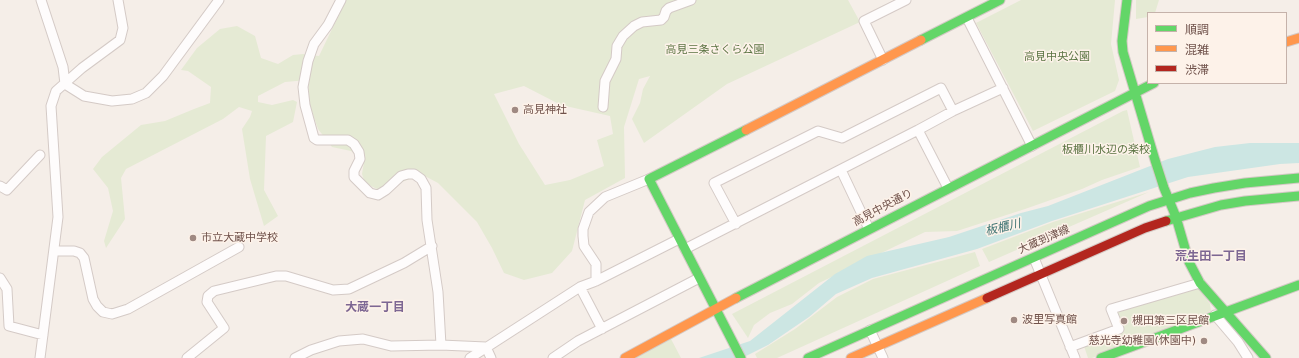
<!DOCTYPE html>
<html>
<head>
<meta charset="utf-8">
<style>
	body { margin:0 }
	#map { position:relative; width:1299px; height:358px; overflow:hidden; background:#f5eee8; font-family:"DejaVu Sans","Noto Sans JP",sans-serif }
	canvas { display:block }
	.legend { position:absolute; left:1147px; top:12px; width:140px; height:72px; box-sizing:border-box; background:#fdf2e9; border:1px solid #c5b2aa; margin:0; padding:5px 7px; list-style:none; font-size:12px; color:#70524b }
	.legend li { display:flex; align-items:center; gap:8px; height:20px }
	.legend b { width:20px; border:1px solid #c5b2aa }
</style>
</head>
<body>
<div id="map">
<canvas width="1299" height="358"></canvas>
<ul class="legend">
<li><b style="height:5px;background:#63d668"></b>順調</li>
<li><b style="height:5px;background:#ff974d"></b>混雑</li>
<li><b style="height:5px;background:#b3261e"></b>渋滞</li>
</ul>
</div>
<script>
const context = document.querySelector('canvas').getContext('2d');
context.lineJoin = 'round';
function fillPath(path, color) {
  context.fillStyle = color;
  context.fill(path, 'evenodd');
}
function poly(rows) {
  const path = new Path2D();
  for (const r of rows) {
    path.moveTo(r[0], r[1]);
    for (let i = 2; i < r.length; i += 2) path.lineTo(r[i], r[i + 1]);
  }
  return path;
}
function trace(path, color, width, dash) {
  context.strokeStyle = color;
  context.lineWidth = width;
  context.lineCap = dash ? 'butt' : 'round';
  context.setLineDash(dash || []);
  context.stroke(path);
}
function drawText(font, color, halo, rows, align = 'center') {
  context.font = font + ' "DejaVu Sans","Noto Sans JP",sans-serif';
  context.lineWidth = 3;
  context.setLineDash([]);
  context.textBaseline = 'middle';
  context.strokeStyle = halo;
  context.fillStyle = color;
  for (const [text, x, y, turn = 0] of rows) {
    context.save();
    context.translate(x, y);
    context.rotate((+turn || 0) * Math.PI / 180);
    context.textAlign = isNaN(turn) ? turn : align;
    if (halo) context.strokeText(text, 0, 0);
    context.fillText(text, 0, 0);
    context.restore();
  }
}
const green = poly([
	[346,0,848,0,860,22,727,84,644,143,632,119,640,103,643,89,650,76,639,79,624,127,625,178,585,200,572,251,552,273,524,280,504,273,492,248,477,222,438,183,421,174,381,191,365,183,362,174,364,162,351,151,332,147,318,129,309,103,308,80,285,82,258,96,258,102,272,105,293,100,297,102,293,122,266,136,264,190,278,216,264,226,250,179,242,129,250,117,252,111,239,107,223,119,126,169,121,178,125,219,106,248,104,241,113,211,108,188,93,169,102,157,141,125,165,121,194,109,210,103,211,87,188,71,181,70,197,48,220,29,237,26,255,36,261,58,278,64,293,55,303,54,319,56],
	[524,86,561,105,610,116,613,134,597,140,604,166,570,180,545,185,519,144,494,94],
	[1021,0,1115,0,1111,44,1119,80,1115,91,1033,131,976,23],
	[1136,0,1159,0,1155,13,1148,13,1148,17,1136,19],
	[1127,110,1140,167,1102,180,1082,189,1025,209,957,231,925,232,819,283,792,304,770,313,754,325,748,338,732,314,1123,111],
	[1149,192,989,262,982,249,1053,222],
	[975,252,980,266,777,358,757,358,755,354,795,329,837,297,873,279],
	[1197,285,1210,304,1211,311,1092,358,1088,358,1084,346,1123,331,1114,310],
	[671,339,681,358,632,358]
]);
const water = poly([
	[1250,143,1299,143,1299,163,1280,164,1188,177,1052,221,977,249,872,278,836,294,809,317,768,345,742,358,699,358,750,341,835,274,867,256,949,237,1021,213,1048,206,1168,159,1215,147]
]);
const street = poly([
	[41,0,63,67,65,84],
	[341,0,328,25,314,44,308,61,303,87,305,105,314,138,317,140,348,140,354,144,359,152,360,159,354,171,354,177,370,193,378,195,386,190,401,176,408,174,414,174,421,179,426,188,427,220,438,292,441,345],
	[967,18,1032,146],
	[883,60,864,21,906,0],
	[65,84,84,96,112,101,132,99,146,93,163,76,219,0],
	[603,107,605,81,616,59,617,46,623,36,634,26,642,22,661,20,664,17,666,11,669,8,691,0],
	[918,130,948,188],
	[841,170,869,229],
	[0,186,7,190,40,155],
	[736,224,714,183,818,131,842,138,941,88,953,111],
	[685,249,918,130,953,111,1003,88],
	[55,251,74,251,80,253,84,258,93,299,97,306,103,312,112,314,128,309,239,247],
	[1034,258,1075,358],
	[0,278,7,289,9,326,43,335],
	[596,281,596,264,584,246,583,236,583,229,589,212,605,197,649,179],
	[580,287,602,329],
	[1215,315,1238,342,1248,358],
	[870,330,883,358],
	[486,347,491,358],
	[1070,347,1119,329,1111,309,1200,283],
	[40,358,58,217,51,106,56,91,82,68,120,40,123,28,118,0],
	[187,358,224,328,207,302,208,296,214,291,276,276,286,276,333,290,349,289,404,263,432,246],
	[295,358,311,350,339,341,363,339,391,346,441,345,486,347],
	[470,358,580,287,596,281,679,239],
	[553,358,578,341,699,278]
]);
const fast = poly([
	[1127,0,1122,41,1123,52,1155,160,1164,188,1176,217,1189,262,1200,283,1266,358],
	[921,40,1000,0],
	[1166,221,1221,205,1245,201,1299,196],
	[736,298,1154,83],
	[741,358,649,179,746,130],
	[808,358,1149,206,1190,193,1214,188,1245,183,1299,178],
	[1101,358,1299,285]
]);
const slow = poly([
	[1286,42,1299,38],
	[746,130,921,40],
	[625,358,736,298],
	[851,358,987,298]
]);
const jam = poly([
	[987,298,1145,228,1166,221]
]);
const markers = [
	[515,110,4,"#9f8982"],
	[193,238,4,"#9f8982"],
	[1014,320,4,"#9f8982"],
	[1124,321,4,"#9f8982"],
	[1204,341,4,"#9f8982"]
];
const parkNames = [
	["高見三条さくら公園",715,50],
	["高見中央公園",1057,57],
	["板櫃川水辺の楽校",1106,150]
];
const poiNames = [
	["高見神社",523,110],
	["市立大蔵中学校",201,238],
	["波里写真館",1022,320],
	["槻田第三区民館",1132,321],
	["慈光寺幼稚園(休園中)",1196,341,"right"]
];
const streetNames = [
	["高見中央通り",883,208,-28],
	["大蔵到津線",1044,240,-24]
];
const waterNames = [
	["板櫃川",1003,228,-13]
];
const neighbourhoodNames = [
	["荒生田一丁目",1211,257],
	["大蔵一丁目",375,308]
];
fillPath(green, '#e5ead4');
fillPath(water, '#cce6e3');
trace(street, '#d4cac6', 11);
trace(fast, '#d4c9c5', 11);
trace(slow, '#d4c9c5', 11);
trace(jam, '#d4c9c5', 11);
trace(street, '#fefcfc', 9);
trace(fast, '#63d668', 9);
trace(slow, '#ff974d', 9);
trace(jam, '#b3261e', 9);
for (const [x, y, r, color] of markers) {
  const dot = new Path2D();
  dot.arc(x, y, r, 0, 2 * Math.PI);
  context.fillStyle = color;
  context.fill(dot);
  trace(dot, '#fdf2e9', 1.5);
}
drawText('11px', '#5c7544', '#fdf2e9', parkNames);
drawText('11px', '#70524b', '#fdf2e9', poiNames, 'left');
drawText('11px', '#70524b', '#fdf2e9', streetNames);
drawText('italic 12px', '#407574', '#fdf2e9', waterNames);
drawText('bold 12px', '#7d6793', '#fdf2e9', neighbourhoodNames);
</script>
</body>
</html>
